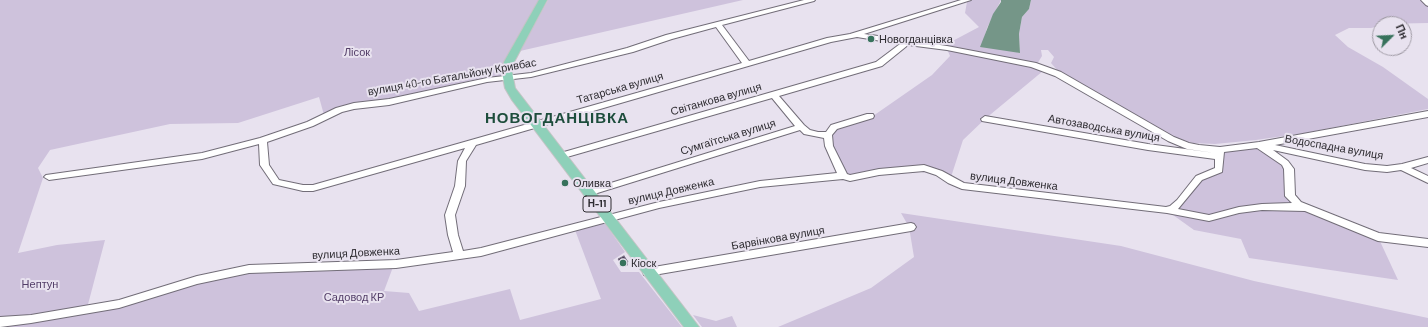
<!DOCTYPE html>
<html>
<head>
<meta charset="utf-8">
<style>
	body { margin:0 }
	#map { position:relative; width:1428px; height:327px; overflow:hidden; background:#e8e2ef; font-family:Barlow,sans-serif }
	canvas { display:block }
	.north { position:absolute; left:1372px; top:16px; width:40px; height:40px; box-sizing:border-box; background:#e8e2ef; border:1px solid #9e99a3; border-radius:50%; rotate:66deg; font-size:11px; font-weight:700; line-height:16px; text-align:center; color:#2e2c31 }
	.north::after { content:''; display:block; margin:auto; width:14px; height:18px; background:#37725c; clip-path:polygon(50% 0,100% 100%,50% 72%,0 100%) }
</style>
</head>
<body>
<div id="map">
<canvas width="1428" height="327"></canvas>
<div class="north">Пн</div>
</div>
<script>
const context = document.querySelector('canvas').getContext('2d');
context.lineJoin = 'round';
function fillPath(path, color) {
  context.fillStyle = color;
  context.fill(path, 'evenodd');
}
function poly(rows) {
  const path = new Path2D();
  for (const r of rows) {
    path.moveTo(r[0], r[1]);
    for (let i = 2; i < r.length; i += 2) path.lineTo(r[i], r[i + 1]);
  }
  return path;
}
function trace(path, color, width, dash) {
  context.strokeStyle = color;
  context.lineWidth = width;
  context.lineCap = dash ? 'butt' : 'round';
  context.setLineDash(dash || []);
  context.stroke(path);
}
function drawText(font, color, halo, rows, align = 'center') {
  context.font = font + ' Barlow,sans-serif';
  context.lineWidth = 4;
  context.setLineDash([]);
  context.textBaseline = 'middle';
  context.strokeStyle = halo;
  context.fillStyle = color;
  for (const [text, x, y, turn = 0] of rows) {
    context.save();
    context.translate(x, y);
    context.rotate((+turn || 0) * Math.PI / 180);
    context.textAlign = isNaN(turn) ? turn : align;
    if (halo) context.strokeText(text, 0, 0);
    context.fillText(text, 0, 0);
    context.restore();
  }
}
const green = poly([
	[0,0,539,0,503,67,502,77,485,77,324,115,319,97,238,123,170,124,50,150,38,168,43,178,18,253,57,245,105,240,86,312,247,272,393,267,384,291,409,293,419,311,510,289,520,320,601,299,575,230,604,222,625,252,613,260,621,272,639,272,682,327,0,327],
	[548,0,743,0,520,51],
	[971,0,1001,0,987,28,983,42,1020,53,1019,34,1022,17,1029,9,1031,0,1422,0,1428,5,1428,23,1380,24,1380,26,1371,28,1349,28,1335,35,1348,47,1383,67,1428,99,1428,109,1305,133,1256,140,1215,144,1193,143,1168,135,1058,71,1051,63,1054,57,1048,50,1041,50,1042,56,1037,64,945,45,979,27,965,13,967,2],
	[947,49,1031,67,1043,71,985,119,963,140,951,177,938,170,896,170,861,172,856,175,844,173,833,146,831,136,835,129,873,116,932,75,950,56],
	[1259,145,1285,163,1293,200,1378,237,1398,280,1249,258,1241,239,1194,230,1166,210,1173,208,1199,178,1219,170,1220,150],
	[901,213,1121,246,1254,281,1428,318,1428,327,778,327,871,288,914,257,909,227],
	[693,315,716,321,732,316,737,327,702,327]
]);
const water = poly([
	[1001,0,1031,0,1029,9,1022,17,1019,34,1020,53,980,47,993,14,1001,2]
]);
const minor = poly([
	[804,0,815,0,814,1,722,25,749,61,827,38,850,34,961,0,971,0,864,34,947,46,1036,63,1061,72,1174,137,1189,143,1199,145,1220,147,1259,142,1428,111,1428,117,1275,145,1365,164,1387,166,1402,164,1428,157,1428,163,1411,168,1428,176,1428,183,1401,170,1387,172,1365,170,1273,150,1288,161,1294,169,1295,195,1301,202,1379,233,1428,239,1428,247,1378,241,1305,211,1262,210,1239,213,1209,221,1167,213,962,189,948,183,936,175,924,171,879,175,850,181,843,179,760,187,659,208,481,256,396,268,249,273,197,284,119,308,31,323,0,327,0,317,31,315,119,300,197,276,249,265,396,260,453,252,448,235,445,215,455,186,458,161,465,148,313,191,303,191,273,184,260,165,259,144,202,159,49,180,44,177,46,175,202,153,260,138,307,122,336,108,354,103,389,99,487,78,531,73,627,48,666,35,804,0],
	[716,27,742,63,313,185,303,185,279,180,269,165,267,142,313,126,342,112,354,109,389,105,487,82,531,77,633,52,672,39,716,27],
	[857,37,900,44,876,62,557,154,556,156,560,159,772,98,795,126,585,191,583,193,588,196,591,195,800,130,804,134,824,138,825,146,837,173,760,181,659,202,481,248,463,251,458,235,455,215,465,186,466,161,476,145,831,42,857,37],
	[908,45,947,50,1031,67,1055,76,1168,141,1187,149,1215,153,1148,144,985,116,981,119,982,121,1148,150,1215,159,1215,168,1196,176,1177,200,1170,206,1166,207,964,183,942,171,924,165,879,169,850,175,847,174,833,146,832,135,837,129,873,118,874,116,873,114,867,114,831,125,826,132,818,132,810,130,804,125,779,96,882,66,908,45],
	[1257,148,1282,165,1284,169,1285,196,1292,203,1262,204,1239,207,1209,215,1178,209,1202,180,1222,172,1224,152,1257,148],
	[1421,0,1428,0,1428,6,1426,5,1421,0],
	[911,223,914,224,916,227,914,230,911,231,648,276,644,275,643,272,644,269,648,268,911,223]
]);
const major = poly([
	[539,0,547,0,514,62,512,72,515,88,699,327,684,327,512,100,505,88,502,72,504,62,539,0]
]);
const wall = poly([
	[618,259,628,262,628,265,623,267,619,261]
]);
const shadedWall = poly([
	[628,262,628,265,623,267,622,264]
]);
const building = poly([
	[624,256,628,262,622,264,618,259,624,256]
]);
const markers = [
	[871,39,4,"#37725c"],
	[565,183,4,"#37725c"],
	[623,263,4,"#37725c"]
];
const shields = [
	[597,204,28]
];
const shieldNames = [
	["Н-11",597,204]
];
const poiNames = [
	["Новогданцівка",879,39],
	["Оливка",573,183],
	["Кіоск",631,263]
];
const parkNames = [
	["Лісок",357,52],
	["Нептун",40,284],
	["Садовод КР",354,297]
];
const streetNames = [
	["вулиця 40-го Батальйону Кривбас",452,77,-10],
	["Татарська вулиця",620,88,-16],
	["Світанкова вулиця",716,99,-16],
	["Автозаводська вулиця",1104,128,10],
	["Сумгаїтська вулиця",728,137,-17],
	["Водоспадна вулиця",1334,147,10],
	["вулиця Довженка",1014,181,7],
	["вулиця Довженка",671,191,-13],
	["Барвінкова вулиця",778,238,-10],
	["вулиця Довженка",356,253,-3]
];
const districtNames = [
	["НОВОГДАНЦІВКА",557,118]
];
fillPath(green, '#cec2dc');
fillPath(water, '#759688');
trace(minor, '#726d78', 2);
trace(major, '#c4c4c5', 2);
fillPath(minor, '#fff');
fillPath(major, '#8ed0b9');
fillPath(wall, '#9890a2');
fillPath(shadedWall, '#786e83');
fillPath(building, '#483d55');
trace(building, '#786e83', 1);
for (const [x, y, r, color] of markers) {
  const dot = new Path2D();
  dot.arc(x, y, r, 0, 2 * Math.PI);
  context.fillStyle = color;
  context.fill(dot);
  trace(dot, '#e8e2ef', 1.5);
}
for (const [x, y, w] of shields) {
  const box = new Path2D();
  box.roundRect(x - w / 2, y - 8, w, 16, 3);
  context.fillStyle = '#e8e2ef';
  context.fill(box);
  trace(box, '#2e2c31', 1);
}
drawText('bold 10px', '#2e2c31', null, shieldNames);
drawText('11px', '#2e2c31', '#e8e2ef', poiNames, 'left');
drawText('11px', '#533e68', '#e8e2ef', parkNames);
drawText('11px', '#2e2c31', '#e8e2ef', streetNames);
context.letterSpacing = '1px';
drawText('bold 15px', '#1d4d3c', '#e8e2ef', districtNames);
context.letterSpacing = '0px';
</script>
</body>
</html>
